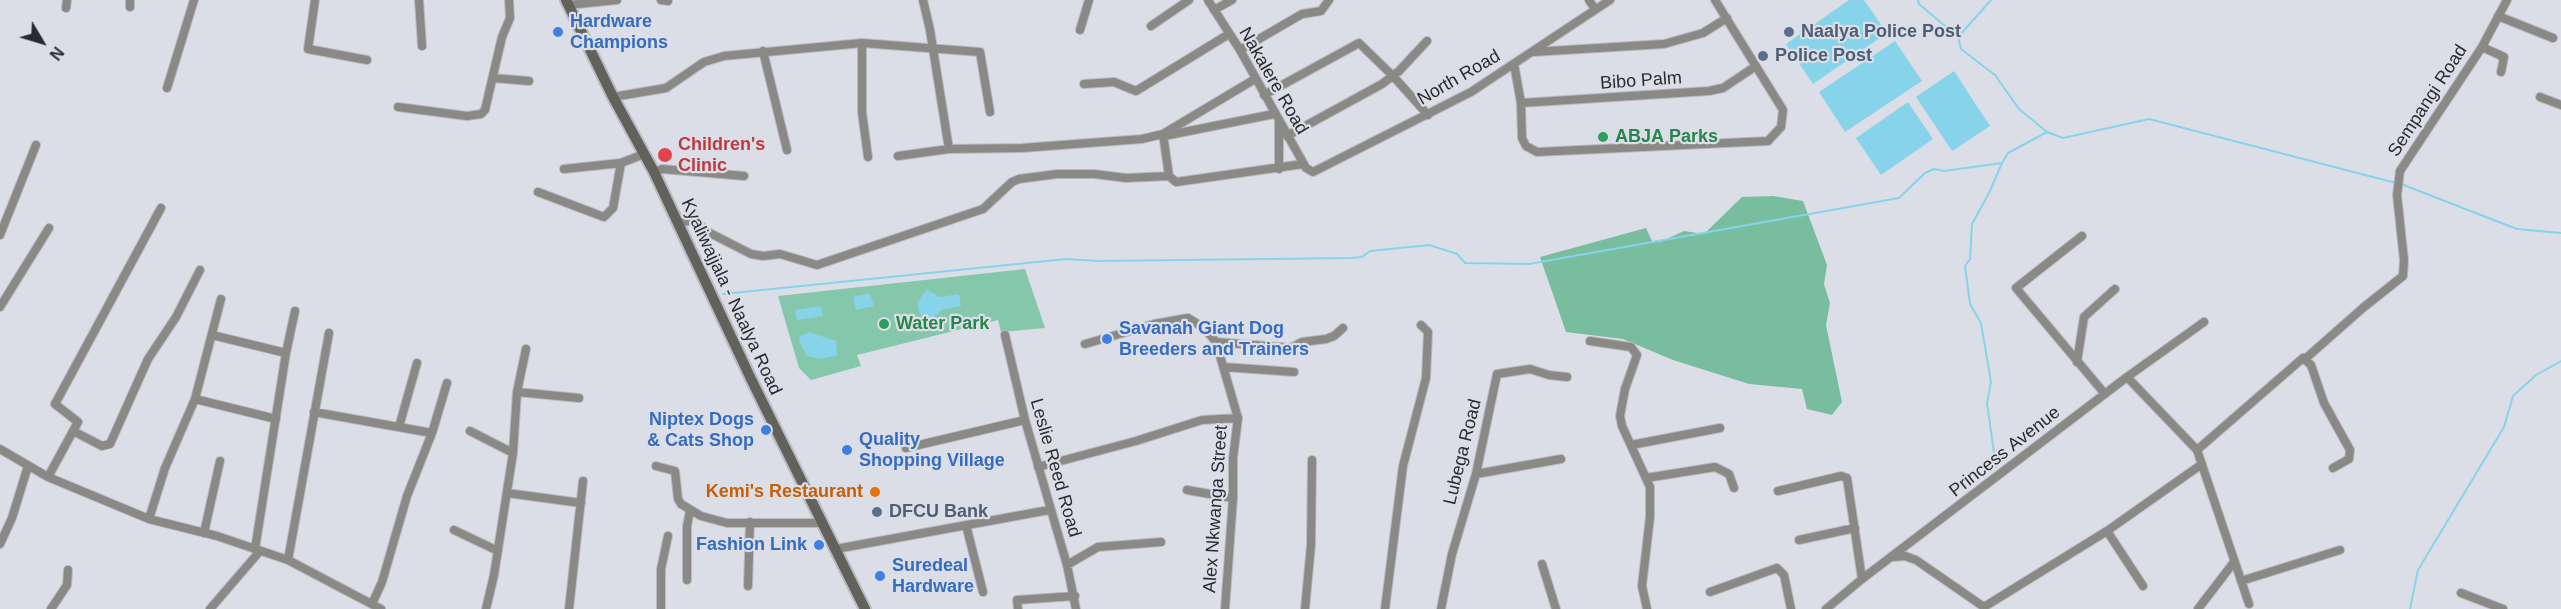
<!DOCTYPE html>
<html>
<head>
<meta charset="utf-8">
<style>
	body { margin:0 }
	#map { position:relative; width:2561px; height:609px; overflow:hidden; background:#dcdee7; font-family:Helvetica,sans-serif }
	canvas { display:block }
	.north { position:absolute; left:12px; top:12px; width:60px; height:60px; -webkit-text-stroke:4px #dcdee7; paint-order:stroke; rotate:128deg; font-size:16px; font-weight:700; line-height:24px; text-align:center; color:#2a2b2e }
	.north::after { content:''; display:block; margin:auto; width:21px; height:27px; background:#2a2b2e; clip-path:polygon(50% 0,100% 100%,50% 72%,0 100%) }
</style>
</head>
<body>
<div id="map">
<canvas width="2561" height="609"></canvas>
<div class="north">N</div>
</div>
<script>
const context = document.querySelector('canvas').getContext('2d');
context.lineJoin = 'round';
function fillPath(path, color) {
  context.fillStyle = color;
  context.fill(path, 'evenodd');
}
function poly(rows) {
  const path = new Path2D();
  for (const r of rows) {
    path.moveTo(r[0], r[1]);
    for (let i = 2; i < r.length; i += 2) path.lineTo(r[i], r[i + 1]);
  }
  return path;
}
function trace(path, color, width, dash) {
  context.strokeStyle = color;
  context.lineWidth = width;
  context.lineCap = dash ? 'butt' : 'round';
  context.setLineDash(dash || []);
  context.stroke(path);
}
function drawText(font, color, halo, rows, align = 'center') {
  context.font = font + ' Helvetica,sans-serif';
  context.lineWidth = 4.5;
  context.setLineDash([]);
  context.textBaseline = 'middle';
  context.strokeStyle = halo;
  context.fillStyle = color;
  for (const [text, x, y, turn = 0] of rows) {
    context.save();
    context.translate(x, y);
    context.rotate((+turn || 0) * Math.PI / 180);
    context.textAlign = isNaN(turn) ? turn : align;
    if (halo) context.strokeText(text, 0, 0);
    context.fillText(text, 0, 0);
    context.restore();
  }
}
const green = poly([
	[1025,269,1045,328,1001,332,998,320,857,355,861,366,811,380,799,368,778,296]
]);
const forest = poly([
	[1773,196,1803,201,1827,265,1824,284,1830,303,1826,325,1842,402,1832,415,1807,409,1802,389,1749,384,1673,360,1623,339,1566,332,1540,257,1646,228,1652,241,1660,242,1684,231,1704,234,1742,197]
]);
const water = poly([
	[1849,0,1864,0,1887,33,1813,84,1786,44],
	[1895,41,1922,81,1845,132,1819,92],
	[1954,71,1990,126,1952,151,1916,97],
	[1908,102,1933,139,1881,175,1856,138],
	[926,289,940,297,959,294,961,306,942,310,929,321,921,316,917,304],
	[870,293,874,306,856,310,853,297],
	[821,306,823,316,797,320,795,310],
	[809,332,836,341,837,355,821,359,807,356,799,341,800,336]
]);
const stream = poly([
	[1918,0,1919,4,1958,37,1961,49,1995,75,2019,109,2047,132,2063,138,2149,119,2396,183],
	[1959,36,1991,0],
	[2401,184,2517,229,2561,233],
	[723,294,1066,259,1098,261,1351,258,1362,257,1370,251,1429,245,1457,254,1465,263,1529,264,1899,198,1925,173,1934,169,1944,171,2002,163,2008,153,2047,132],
	[1996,467,1987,403,1991,382,1981,323,1970,304,1965,266,1970,259,1972,224,1989,193,2002,163],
	[2410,609,2418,570,2504,427,2513,396,2536,375,2561,361]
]);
const street = poly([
	[315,0,308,49,367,60],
	[419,0,422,46],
	[661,0,668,1],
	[923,0,930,30,949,149],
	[1208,0,1240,50,1306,168,1313,172,1471,92,1610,0],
	[1589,0,1595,9],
	[568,5,617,0],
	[130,7,130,0],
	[66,8,67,0],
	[1214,10,1232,0],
	[2498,16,2553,38],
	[1151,26,1189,0],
	[1080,30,1089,0],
	[862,43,862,112,868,157],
	[2482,47,2504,57,2501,72],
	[1240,50,1302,14,1321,11,1329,0],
	[763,51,787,150],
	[1533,52,1664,44,1703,33,1727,18],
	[1514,64,1521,103,1522,138,1526,146,1537,152,1768,141,1781,127,1783,110,1715,0],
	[493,78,529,81],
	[1084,84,1114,82,1136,91,1229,34],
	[167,88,194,0],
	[1264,95,1359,43,1393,76,1428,115],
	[613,97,666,88,704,62,724,56,862,43,980,52,990,112],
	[2540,97,2561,105],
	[1521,103,1709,91,1723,88,1756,66],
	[398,107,467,116,481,114,485,110,502,37,510,18,509,0],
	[1163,134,1169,176,1176,182,1303,164],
	[1164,136,1274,114],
	[1287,136,1382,84,1399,71,1427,41],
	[898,156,949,149,1022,148,1142,139,1163,134,1255,79],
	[564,169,621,163],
	[1279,169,1279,123],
	[654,172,662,169,744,176],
	[538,192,604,217,613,208,621,163,644,154],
	[678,223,695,220,706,231,751,254,763,256,780,254,817,265,983,209,1012,182,1019,179,1057,174,1094,174,1126,178,1169,176],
	[0,235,36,145],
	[2082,236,2016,288,2105,394],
	[0,307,49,228],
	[212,335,286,353],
	[1005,335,1025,420,1067,565,1076,609],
	[1590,341,1631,347,1637,355,1625,389,1620,416,1622,426,1650,487,1650,517,1642,586,1647,609],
	[1216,342,1291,348,1302,342,1326,339,1334,336,1343,328],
	[1085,344,1154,324,1188,318,1204,328,1216,342,1238,418,1233,458,1233,498,1225,609],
	[2305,359,2364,307,2403,276,2404,260,2397,195,2400,171,2482,47,2507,0],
	[2077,362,2084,317,2115,289],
	[1224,367,1294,372],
	[2127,377,2197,450,2249,604],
	[517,392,579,398],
	[195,399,276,419],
	[314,412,432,433,407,496,382,582,372,604],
	[399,427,417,363],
	[73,431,102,446,110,444,148,359,176,317,200,270],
	[470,431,513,453],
	[432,433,447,383],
	[1631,445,1720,428],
	[906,448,1025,420],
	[0,449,48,477,149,519,217,536,288,560,381,609],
	[2197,450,2303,358,2311,365,2324,403,2350,450,2349,459,2333,468],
	[656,466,675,471,678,499,681,504,701,516,727,523,822,523],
	[1038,467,1136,441,1202,420,1238,418],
	[1476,474,1561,459],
	[48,477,78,422,55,404,161,208],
	[1646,478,1715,467,1729,474,1734,488],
	[1187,490,1233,498],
	[1778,491,1841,476,1847,478,1862,579],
	[507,493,581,503],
	[149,519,165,468,195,399,221,299],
	[966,525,983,592],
	[454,530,498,551],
	[2107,531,2143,586],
	[204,533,220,461],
	[1799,540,1855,528],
	[0,544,12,518,28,466],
	[255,549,286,353,295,311],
	[836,549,1049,510],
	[1893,557,1905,556,1916,560,1984,607],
	[288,560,329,333],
	[1542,564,1556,609],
	[1067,565,1098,547,1161,542],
	[687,580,687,526,690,511],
	[2241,581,2340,550],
	[748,586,750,522],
	[1710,592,1777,568,1784,575,1791,609],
	[2461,593,2503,609],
	[1984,607,2107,531,2202,464],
	[51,609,67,585,68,570],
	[210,609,260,551],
	[486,609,494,575,513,453,517,392,526,349],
	[569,609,583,481],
	[661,609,661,569,668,536],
	[1018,609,1017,600,1075,596],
	[1305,609,1311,545,1312,460],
	[1385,609,1403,466,1426,378,1428,332,1421,325],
	[1441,609,1452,554,1476,474,1497,374,1530,369,1549,375,1567,377],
	[1826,609,1862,579,2127,377,2204,322],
	[2198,609,2234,562]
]);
const secondary = poly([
	[566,0,613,97,654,172,751,379,865,609]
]);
const markers = [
	[558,32,6,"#3f7fe0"],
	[1789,32,6,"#5c6f8a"],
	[1763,56,6,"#5c6f8a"],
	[1603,137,6,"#2e9e5b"],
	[665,155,8,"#e0444e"],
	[884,324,6,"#2e9e5b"],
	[1107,339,6,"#3f7fe0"],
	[766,430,6,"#3f7fe0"],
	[847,450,6,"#3f7fe0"],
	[875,492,6,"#e8710a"],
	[877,512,6,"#5c6f8a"],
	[819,545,6,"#3f7fe0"],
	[880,576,6,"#3f7fe0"]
];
const shopNames = [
	["Hardware",570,22],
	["Champions",570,43],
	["Savanah Giant Dog",1119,329],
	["Breeders and Trainers",1119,350],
	["Niptex Dogs",754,420,"right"],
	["& Cats Shop",754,441,"right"],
	["Quality",859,440],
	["Shopping Village",859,461],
	["Fashion Link",807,545,"right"],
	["Suredeal",892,566],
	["Hardware",892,587]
];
const serviceNames = [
	["Naalya Police Post",1801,32],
	["Police Post",1775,56],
	["DFCU Bank",889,512]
];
const streetNames = [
	["North Road",1459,78,-30],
	["Nakalere Road",1273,81,60],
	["Bibo Palm",1641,81,-4],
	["Sempangi Road",2428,101,-57],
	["Kyaliwajjala - Naalya Road",731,297,65],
	["Lubega Road",1463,452,-76],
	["Princess Avenue",2005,452,-38],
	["Leslie Reed Road",1055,468,74],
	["Alex Nkwanga Street",1216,509,-86]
];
const leisureNames = [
	["ABJA Parks",1615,137],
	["Water Park",896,324]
];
const healthNames = [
	["Children's",678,145],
	["Clinic",678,166]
];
const foodNames = [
	["Kemi's Restaurant",863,492]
];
fillPath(green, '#84c7aa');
fillPath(forest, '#79bd9f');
fillPath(water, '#86d3ea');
trace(stream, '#86d3ea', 2);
trace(street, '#b8bac2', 10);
trace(secondary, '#b8bac2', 14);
trace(street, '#8a8986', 8);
trace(secondary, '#62615c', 10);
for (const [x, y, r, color] of markers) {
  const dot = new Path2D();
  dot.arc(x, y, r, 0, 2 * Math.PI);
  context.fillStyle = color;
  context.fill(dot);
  trace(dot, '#dcdee7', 2);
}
drawText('bold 18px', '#366cbe', '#dcdee7', shopNames, 'left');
drawText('bold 18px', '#4e5e75', '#dcdee7', serviceNames, 'left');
drawText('18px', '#2a2b2e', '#dcdee7', streetNames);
drawText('bold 18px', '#27864d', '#dcdee7', leisureNames, 'left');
drawText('bold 18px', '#be3a42', '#dcdee7', healthNames, 'left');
drawText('bold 18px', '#c56008', '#dcdee7', foodNames, 'right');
</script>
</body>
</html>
